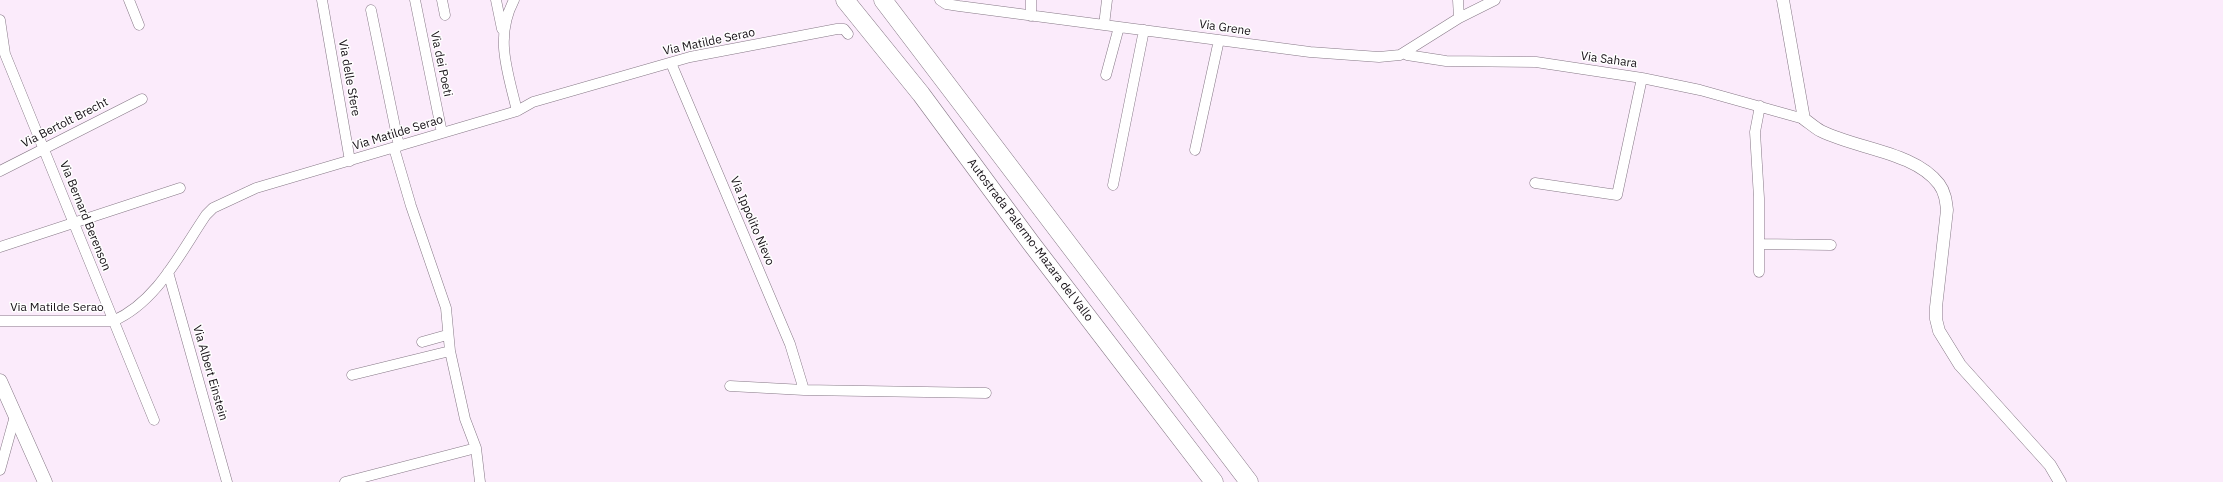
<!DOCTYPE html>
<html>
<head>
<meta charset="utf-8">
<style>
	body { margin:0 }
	canvas { display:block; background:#fbebfb }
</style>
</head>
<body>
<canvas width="2223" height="482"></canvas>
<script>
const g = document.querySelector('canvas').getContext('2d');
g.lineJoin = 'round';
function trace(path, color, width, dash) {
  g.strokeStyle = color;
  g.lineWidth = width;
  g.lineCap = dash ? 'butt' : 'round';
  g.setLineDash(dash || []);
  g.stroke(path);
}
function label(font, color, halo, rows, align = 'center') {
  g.font = font + ' "IBM Plex Sans",sans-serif';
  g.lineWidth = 3;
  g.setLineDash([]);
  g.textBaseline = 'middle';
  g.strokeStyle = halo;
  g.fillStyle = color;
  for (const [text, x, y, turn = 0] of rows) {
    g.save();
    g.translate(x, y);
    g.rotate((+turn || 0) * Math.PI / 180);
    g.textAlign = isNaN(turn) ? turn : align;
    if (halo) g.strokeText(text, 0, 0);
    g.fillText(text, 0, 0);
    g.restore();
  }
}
const minor = new Path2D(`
	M 129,0 L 139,25
	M 322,0 L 350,161
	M 415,0 L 442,133
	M 442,0 L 445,15
	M 496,0 L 502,29
	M 514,0 C 494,38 508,72 517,111
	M 940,0 L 946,4 L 959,6 L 1310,52 L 1379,57 L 1400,55 L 1459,18 L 1495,0
	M 1031,0 L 1031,16
	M 1458,0 L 1459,18
	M 371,10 L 399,146
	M 0,20 L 5,54 L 154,420
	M 1104,25 L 1107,0
	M 1407,55 L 1446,61 L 1536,62 L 1642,78 L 1700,90 L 1804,119
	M 671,63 L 790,344 L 804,390
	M 1106,75 L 1119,27
	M 394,148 L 411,206 L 446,308 L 450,351 L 465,419 L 476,448 L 480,482
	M 1195,150 L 1219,40
	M 0,171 L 142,99
	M 1535,183 L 1617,195 L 1642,78
	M 1113,185 L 1144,30
	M 1759,244 L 1831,245
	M 0,247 L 180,188
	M 168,272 L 227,482
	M 1759,272 L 1759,198 L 1755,132 L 1760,106
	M 0,321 L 113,321 C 157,302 180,253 206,215 L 213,208 L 256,188 L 517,111 L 533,102 L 690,57 L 837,29 L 844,29 L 848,34
	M 422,342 L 447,335
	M 352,375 L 450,351
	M 730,386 L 804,390 L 986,393
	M 0,470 L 15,416
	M 345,482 L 476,448`);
const tertiary = new Path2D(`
	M 1783,0 L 1804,119 C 1810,123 1815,128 1821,131 C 1857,149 1915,152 1939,184 C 1945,192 1946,201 1947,210 L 1936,307 L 1936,319 L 1939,331 L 1960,365 L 2050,465 L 2060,482`);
const secondary = new Path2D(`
	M 0,381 L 45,482`);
const motorway = new Path2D(`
	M 845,0 L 921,94 L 1031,243 L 1214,482
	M 883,0 L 1249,482`);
const streetNames = [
	["Via Grene",1225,28,8],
	["Via Matilde Serao",709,42,-12],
	["Via Sahara",1609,60,8],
	["Via dei Poeti",441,64,78],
	["Via delle Sfere",349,78,80],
	["Via Bertolt Brecht",65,123,-27],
	["Via Matilde Serao",398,133,-17],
	["Via Bernard Berenson",85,216,68],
	["Via Ippolito Nievo",752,221,67],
	["Autostrada Palermo-Mazara del Vallo",1030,240,53],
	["Via Matilde Serao",57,308],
	["Via Albert Einstein",210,373,74]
];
trace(minor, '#867886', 11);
trace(tertiary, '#867886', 13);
trace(secondary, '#867886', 15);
trace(motorway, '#867886', 19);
trace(minor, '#fff', 10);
trace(tertiary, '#fff', 12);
trace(secondary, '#fff', 14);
trace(motorway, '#fff', 18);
label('12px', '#161016', '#fefefe', streetNames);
</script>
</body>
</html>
